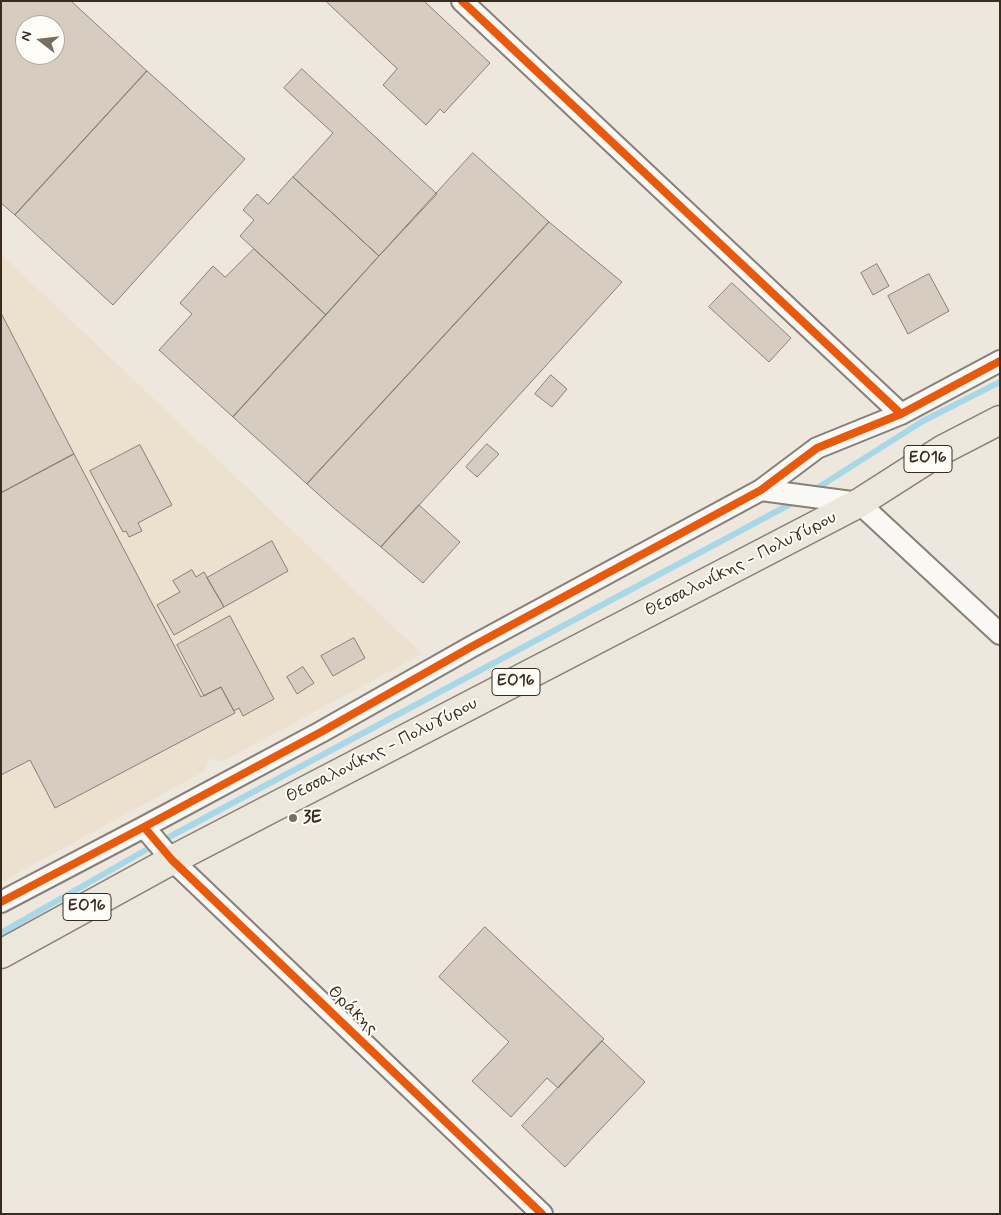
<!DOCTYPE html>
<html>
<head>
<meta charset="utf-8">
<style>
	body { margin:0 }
	#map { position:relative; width:1001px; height:1215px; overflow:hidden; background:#ede7de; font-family:Mynerve,sans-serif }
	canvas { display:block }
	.frame { position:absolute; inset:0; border:2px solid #3b2a1e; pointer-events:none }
	.north { position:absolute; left:15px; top:15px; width:50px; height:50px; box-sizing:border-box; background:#fdfcf7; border:1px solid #afa8a0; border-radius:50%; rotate:286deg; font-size:14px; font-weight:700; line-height:20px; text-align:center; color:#3b2a1e }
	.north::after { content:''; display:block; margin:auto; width:18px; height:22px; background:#796c61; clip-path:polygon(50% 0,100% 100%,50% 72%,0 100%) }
</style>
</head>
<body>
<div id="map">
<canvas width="1001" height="1215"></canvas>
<div class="frame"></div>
<div class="north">N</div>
</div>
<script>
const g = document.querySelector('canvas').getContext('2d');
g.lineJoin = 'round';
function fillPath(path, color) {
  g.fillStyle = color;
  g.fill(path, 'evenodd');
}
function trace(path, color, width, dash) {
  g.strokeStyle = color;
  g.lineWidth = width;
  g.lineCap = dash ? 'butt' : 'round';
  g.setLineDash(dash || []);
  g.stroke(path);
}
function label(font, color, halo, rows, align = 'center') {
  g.font = font + ' Mynerve,sans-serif';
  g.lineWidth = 4;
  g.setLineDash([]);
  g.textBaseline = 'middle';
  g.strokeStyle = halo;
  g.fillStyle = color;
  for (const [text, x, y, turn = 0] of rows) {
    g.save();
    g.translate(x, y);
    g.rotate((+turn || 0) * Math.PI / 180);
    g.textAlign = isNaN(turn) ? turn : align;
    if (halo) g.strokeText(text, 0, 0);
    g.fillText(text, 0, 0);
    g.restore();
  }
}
const built = new Path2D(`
	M 1,254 L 422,654 L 221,762 L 209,758 L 205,771 L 1,882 Z`);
const stream = new Path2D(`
	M 811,492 L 923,421 L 1000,382
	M 1,933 L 158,843 L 796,501`);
const building = new Path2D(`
	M 1,1 L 71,1 L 147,71 L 15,215 L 1,203 ZM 25,25 L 55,25 L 55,55 L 25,55 Z
	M 326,1 L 424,1 L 490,63 L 444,113 L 440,109 L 426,125 L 383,85 L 397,69 Z
	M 302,69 L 437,194 L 379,256 L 293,177 L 333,133 L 284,88 Z
	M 147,71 L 245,159 L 113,305 L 15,215 Z
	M 473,153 L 549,222 L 307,484 L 233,417 Z
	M 293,177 L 379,256 L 326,315 L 240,236 L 254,220 L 243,210 L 257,194 L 268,204 Z
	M 549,222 L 622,282 L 381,547 L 336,510 L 307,484 Z
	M 254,249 L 326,315 L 233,417 L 159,350 L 192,314 L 180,303 L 213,266 L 225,277 Z
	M 877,264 L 889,286 L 873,295 L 861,273 Z
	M 929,274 L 949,311 L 908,334 L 888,296 Z
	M 732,283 L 791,338 L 769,362 L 709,307 Z
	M 1,313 L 74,454 L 1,493 Z
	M 551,375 L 567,389 L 552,407 L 535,394 Z
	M 487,444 L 499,454 L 477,477 L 466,467 Z
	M 140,445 L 172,505 L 138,523 L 142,531 L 129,537 L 126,531 L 123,532 L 90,471 Z
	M 74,454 L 201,697 L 221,687 L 235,713 L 55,808 L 30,760 L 1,775 L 1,493 Z
	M 419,505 L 460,542 L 423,583 L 381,547 Z
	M 272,541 L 288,571 L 224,607 L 207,578 Z
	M 192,570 L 196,577 L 204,572 L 224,607 L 174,635 L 157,605 L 180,592 L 173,581 Z
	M 230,616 L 274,699 L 243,716 L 239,708 L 234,711 L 221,687 L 204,696 L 177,645 Z
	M 354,638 L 365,658 L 333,676 L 321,656 Z
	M 303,667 L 314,683 L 297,694 L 287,677 Z
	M 485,927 L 604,1039 L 558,1088 L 547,1078 L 511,1117 L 472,1081 L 509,1042 L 439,977 Z
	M 602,1041 L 645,1082 L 565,1167 L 522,1126 Z`);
const minor = new Path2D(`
	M 462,1 L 901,414
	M 761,490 L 859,503 L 1000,634
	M 144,827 L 172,860 L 542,1214
	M 1,902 L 144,827 L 321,732 L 471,647 L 761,490 L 817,448 L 901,414 L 1000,361`);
const primary = new Path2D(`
	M 1,954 L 172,860 L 859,503 L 942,450 L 1000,420`);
const cycleway = new Path2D(`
	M 462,1 L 901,414
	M 144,827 L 172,860 L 542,1214
	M 1,902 L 144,827 L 321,732 L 471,647 L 761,490 L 817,448 L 901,414 L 1000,361`);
const markers = [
	[293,818,5,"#796c61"]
];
const shields = [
	[928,459,48],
	[516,682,48],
	[87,907,48]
];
const shieldNames = [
	["ΕΟ16",928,459],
	["ΕΟ16",516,682],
	["ΕΟ16",87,907]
];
const streetNames = [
	["Θεσσαλονίκης - Πολυγύρου",741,565,-27],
	["Θεσσαλονίκης - Πολυγύρου",382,751,-27],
	["Θράκης",352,1011,44]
];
const poiNames = [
	["3Ε",303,818]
];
fillPath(built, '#ece0cf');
trace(stream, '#a8d8e8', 6);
fillPath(building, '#d6cdc0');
trace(building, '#868079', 1);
trace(minor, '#868079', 24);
trace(primary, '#868079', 31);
trace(minor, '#f9f8f5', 20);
trace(primary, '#ebe7da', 28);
trace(cycleway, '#e8590c', 8);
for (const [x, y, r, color] of markers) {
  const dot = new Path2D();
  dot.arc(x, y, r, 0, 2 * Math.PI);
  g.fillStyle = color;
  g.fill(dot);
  trace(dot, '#fdfcf7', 2);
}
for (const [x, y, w] of shields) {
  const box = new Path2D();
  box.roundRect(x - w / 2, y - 13.5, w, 27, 4);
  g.fillStyle = '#fdfcf7';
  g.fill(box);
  trace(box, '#3b2a1e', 1);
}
label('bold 16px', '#3b2a1e', null, shieldNames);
label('18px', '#3b2a1e', '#fdfcf7', streetNames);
label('bold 18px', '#3b2a1e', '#fdfcf7', poiNames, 'left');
</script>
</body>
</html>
